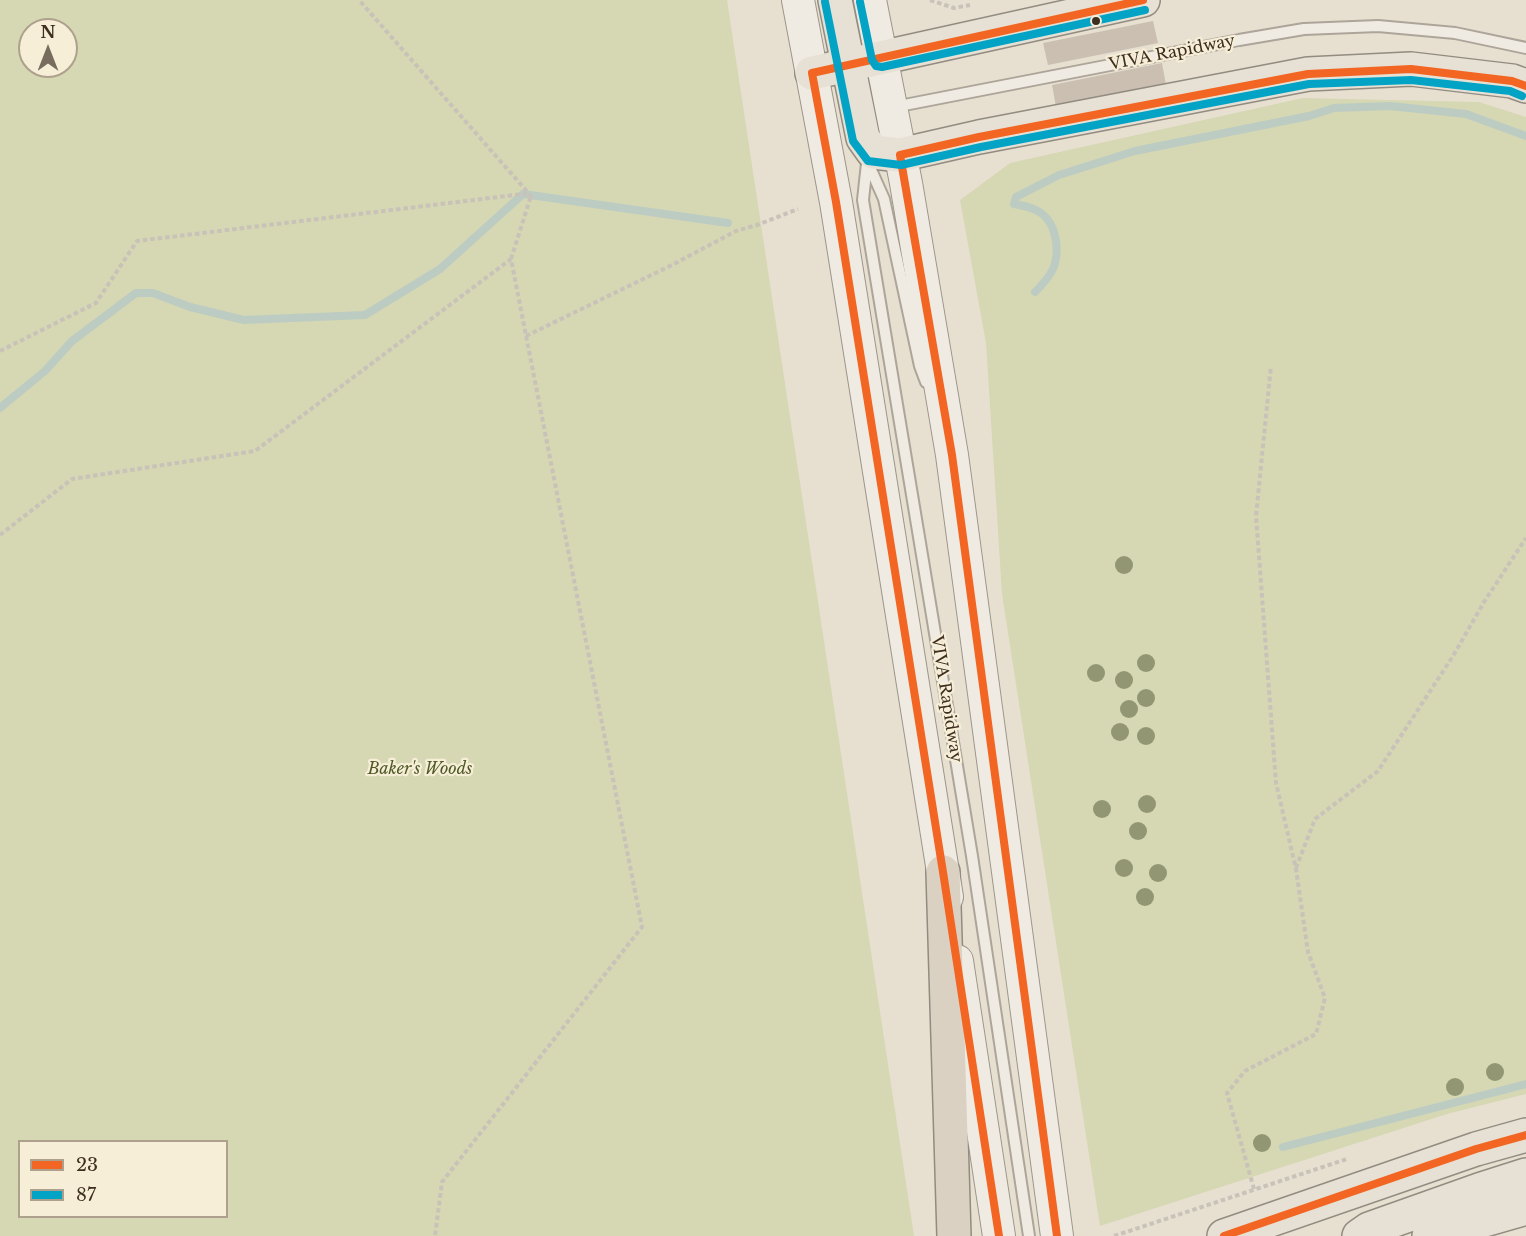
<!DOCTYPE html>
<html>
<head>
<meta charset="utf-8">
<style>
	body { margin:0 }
	#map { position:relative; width:1526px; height:1236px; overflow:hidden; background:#e7e0d1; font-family:"Libre Baskerville",serif }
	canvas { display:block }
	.legend { position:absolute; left:18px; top:1140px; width:210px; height:78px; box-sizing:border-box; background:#f7eed8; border:2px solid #ada18e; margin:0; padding:8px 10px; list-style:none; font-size:18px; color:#3d2e20 }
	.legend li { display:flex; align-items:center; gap:12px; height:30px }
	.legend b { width:30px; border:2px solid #ada18e }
	.north { position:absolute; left:18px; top:18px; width:60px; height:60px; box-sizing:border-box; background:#f7eed8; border:2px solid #ada18e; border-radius:50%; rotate:0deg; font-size:16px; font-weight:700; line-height:24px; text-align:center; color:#3d2e20 }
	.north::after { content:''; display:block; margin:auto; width:21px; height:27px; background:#786c5e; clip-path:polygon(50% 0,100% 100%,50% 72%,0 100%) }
</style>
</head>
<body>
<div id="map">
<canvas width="1526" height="1236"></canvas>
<ul class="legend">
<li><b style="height:8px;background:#f26522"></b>23</li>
<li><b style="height:8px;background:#03a3c5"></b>87</li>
</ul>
<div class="north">N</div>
</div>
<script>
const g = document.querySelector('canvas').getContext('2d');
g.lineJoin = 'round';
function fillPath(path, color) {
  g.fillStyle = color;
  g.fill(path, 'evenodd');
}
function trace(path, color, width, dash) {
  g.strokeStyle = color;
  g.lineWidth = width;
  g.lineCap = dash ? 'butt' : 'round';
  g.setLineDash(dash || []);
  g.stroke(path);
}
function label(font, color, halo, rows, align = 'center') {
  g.font = font + ' "Libre Baskerville",serif';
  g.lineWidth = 4.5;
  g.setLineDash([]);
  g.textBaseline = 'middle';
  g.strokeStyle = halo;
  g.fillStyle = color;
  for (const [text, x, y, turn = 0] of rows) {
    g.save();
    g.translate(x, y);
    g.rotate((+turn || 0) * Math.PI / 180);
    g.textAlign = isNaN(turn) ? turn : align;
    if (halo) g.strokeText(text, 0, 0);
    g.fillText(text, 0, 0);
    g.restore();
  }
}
const green = new Path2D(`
	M 0,0 L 727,0 L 914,1236 L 0,1236 ZM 30,30 L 66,30 L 66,66 L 30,66 ZM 20,1142 L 226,1142 L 226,1216 L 20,1216 Z
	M 1303,98 L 1479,102 L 1526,117 L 1526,1094 L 1447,1114 L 1100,1226 L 1002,594 L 986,343 L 960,200 L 1010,163 Z`);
const stream = new Path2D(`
	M 1035,292 C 1042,285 1049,278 1053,269 C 1060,252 1057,224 1041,213 C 1033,207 1024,206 1014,204 L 1016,197 L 1059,175 L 1135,151 L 1309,116 L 1334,108 L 1390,106 L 1466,114 L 1526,136
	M 0,408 L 45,371 L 72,341 L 136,293 L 153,293 L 190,307 L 244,320 L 365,315 L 440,269 L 523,194 L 728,223
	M 1283,1147 L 1526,1084`);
const building = new Path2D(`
	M 1153,21 L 1158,43 L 1048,65 L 1043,43 Z
	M 1162,63 L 1166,85 L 1056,107 L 1052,85 Z`);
const path = new Path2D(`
	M 930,0 L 954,8 L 970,5
	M 511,259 L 531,196
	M 526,336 L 672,265 L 736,231 L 757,225 L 798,209
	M 0,351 L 96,303 L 137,241 L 523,194 L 531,196 L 359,0
	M 0,535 L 72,479 L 255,451 L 511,259 L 642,927 L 442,1182 L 435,1236
	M 1296,868 L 1315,819 L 1378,771 L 1453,656 L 1484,602 L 1526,538
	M 1254,1189 L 1227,1093 L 1245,1071 L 1316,1034 L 1325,998 L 1308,952 L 1296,869 L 1276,783 L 1256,516 L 1271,366
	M 1114,1236 L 1347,1159`);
const lane = new Path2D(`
	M 894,107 L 1239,40 L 1304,29 L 1378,26 L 1455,33 L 1526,48
	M 867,163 L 863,200 L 972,856 L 1029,1236
	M 868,163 L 884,199 L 920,366 L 926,382`);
const secondary = new Path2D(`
	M 798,0 L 836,202 L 947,897
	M 870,0 L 906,183 L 952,455 L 1057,1236
	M 957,961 L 999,1236`);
const primary = new Path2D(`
	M 835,0 L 863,138 L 873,152 L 900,155 L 979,137 L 1308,74 L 1411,69 L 1512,81 L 1526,86
	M 812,73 L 1143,0
	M 1224,1236 L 1476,1149 L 1526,1135
	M 1359,1236 L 1369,1229 L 1479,1190 L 1526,1175
	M 1429,1236 L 1526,1208`);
const highway = new Path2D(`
	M 943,872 L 954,1236`);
const bus1 = new Path2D(`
	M 999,1236 L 943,872 L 836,202 L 812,73 L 1143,0
	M 1057,1236 L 952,455 L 900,155 L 979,137 L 1308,74 L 1411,69 L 1512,81 L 1526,86
	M 1224,1236 L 1476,1149 L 1526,1135`);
const bus2 = new Path2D(`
	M 825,2 L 853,141 L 868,161 L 901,165 L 981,147 L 1309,84 L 1411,80 L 1510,91 L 1522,96
	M 860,2 L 872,60 L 876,66 L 882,67 L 1145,10`);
const trees = [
	[1124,565],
	[1146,663],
	[1096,673],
	[1124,680],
	[1146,698],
	[1129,709],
	[1120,732],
	[1146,736],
	[1147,804],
	[1102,809],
	[1138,831],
	[1124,868],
	[1158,873],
	[1145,897],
	[1495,1072],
	[1455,1087],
	[1262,1143]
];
const markers = [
	[1096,21,5,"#3d2e20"]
];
const streetNames = [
	["VIVA Rapidway",1172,53,-11],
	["VIVA Rapidway",946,699,81]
];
const parkNames = [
	["Baker's Woods",420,769]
];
fillPath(green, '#d6d7b3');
trace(stream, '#bcccc2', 8);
fillPath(building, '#cbbfb2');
trace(lane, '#ada599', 14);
trace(secondary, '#9c958a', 34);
trace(primary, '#928b80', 36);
trace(highway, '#928b80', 36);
trace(path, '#c8c2b9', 4, [4.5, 3]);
trace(lane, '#efebe3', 10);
trace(secondary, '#efebe3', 32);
trace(primary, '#e6e1d4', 33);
trace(highway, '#dad1c2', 33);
trace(bus1, '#f26522', 8);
trace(bus2, '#03a3c5', 8);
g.fillStyle = '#929673';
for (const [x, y] of trees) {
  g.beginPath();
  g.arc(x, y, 9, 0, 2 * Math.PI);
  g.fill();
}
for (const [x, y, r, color] of markers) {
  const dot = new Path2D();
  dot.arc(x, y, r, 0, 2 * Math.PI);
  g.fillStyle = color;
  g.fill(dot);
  trace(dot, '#f7eed8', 2);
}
label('16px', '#3d2e20', '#f7eed8', streetNames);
label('italic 16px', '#4d5a26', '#f7eed8', parkNames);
</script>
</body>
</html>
